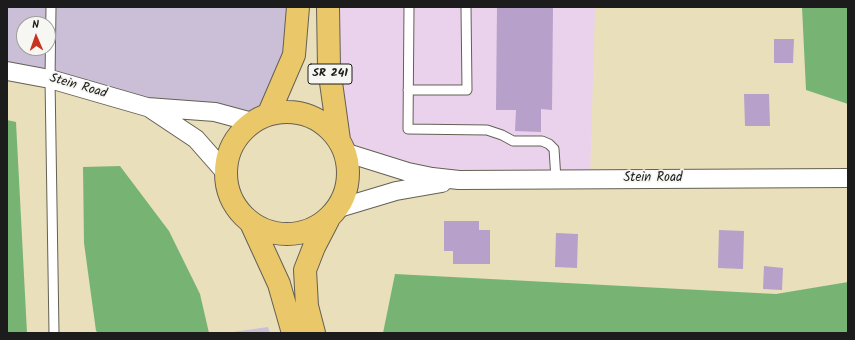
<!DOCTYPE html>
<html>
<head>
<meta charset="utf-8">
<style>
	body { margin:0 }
	#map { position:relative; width:855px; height:340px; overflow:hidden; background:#e9dfbb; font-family:Kalam,sans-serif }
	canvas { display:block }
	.frame { position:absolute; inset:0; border:8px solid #1c1c1c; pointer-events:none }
	.north { position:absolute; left:16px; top:16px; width:40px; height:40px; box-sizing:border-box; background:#f6f6f2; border:1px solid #9f9f9c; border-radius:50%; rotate:358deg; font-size:11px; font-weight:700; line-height:16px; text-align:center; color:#1c1c1c }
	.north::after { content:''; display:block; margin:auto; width:14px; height:18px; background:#c8321e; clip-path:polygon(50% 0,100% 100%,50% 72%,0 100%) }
</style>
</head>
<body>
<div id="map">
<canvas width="855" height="340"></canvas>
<div class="frame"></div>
<div class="north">N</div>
</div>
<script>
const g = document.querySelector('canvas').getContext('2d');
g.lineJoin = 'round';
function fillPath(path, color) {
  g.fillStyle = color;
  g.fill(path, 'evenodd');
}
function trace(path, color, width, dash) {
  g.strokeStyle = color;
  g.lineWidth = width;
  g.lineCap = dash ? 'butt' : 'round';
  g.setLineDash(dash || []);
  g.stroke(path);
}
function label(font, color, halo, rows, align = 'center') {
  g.font = font + ' Kalam,sans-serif';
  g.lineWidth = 3.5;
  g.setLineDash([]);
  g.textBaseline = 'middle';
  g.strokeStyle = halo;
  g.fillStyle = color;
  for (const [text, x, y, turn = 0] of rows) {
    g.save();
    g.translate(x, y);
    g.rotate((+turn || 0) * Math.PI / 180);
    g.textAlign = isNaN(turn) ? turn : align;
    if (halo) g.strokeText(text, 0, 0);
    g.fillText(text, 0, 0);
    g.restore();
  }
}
const built = new Path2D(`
	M 328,7 L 595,7 L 590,179 L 459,180 L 344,152 Z`);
const industrial = new Path2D(`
	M 7,7 L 298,7 L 269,113 L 252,122 L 7,71 ZM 24,24 L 48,24 L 48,48 L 24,48 Z
	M 268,327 L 270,333 L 226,333 Z`);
const forest = new Path2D(`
	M 802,7 L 848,7 L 848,104 L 806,90 Z
	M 7,120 L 16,122 L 27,333 L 7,333 Z
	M 120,166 L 169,231 L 200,294 L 209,333 L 99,333 L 96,331 L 84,243 L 83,167 Z
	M 395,274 L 776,294 L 848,282 L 848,333 L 383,333 Z`);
const building = new Path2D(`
	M 497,7 L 553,7 L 552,110 L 541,109 L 541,132 L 515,131 L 516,110 L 496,110 Z
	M 774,39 L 794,39 L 793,63 L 774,63 Z
	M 744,94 L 769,94 L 770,126 L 745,126 Z
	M 444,221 L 479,221 L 479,230 L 490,230 L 490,264 L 453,264 L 453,251 L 444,251 Z
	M 719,230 L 744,231 L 743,269 L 718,268 Z
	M 556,233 L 578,234 L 577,268 L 555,267 Z
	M 764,266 L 783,268 L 782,290 L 763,289 Z`);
const lane = new Path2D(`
	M 51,7 L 50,79 L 54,333
	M 409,7 L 408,129 L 487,130 L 502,135 L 513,141 L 542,141 L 549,144 L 554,149 L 556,179
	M 408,90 L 467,90 L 466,7`);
const street = new Path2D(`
	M 7,71 L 50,79 L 147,107 L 215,112 L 252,122
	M 148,107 L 196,139 L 225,172
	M 344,152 L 408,172 L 432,177 L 459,180 L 848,178
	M 336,209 L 396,191 L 442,183`);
const primary = new Path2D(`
	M 328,7 L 329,68 L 339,140
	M226 173a61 61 0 1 1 122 0a61 61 0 1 1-122 0Z
	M 269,113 L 294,55 L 298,7
	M 251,223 L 279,284 L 293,333
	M 314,333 L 307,306 L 305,270 L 314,247 L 328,220`);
const shields = [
	[330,74,44]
];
const shieldNames = [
	["SR 241",330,74]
];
const streetNames = [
	["Stein Road",78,87,16],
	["Stein Road",653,179]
];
fillPath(built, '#ead1ec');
fillPath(industrial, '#cabfd6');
fillPath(forest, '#77b474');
fillPath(building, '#b7a0c9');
trace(lane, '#646054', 11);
trace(street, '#646054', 20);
trace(primary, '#646054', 24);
trace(lane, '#fff', 9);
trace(street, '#fff', 18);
trace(primary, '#eac769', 22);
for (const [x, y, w] of shields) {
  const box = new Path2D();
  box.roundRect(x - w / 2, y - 10, w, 20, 3);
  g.fillStyle = '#f6f6f2';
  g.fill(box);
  trace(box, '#1c1c1c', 1);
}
label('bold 12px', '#1c1c1c', null, shieldNames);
label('13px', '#1c1c1c', '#f6f6f2', streetNames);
</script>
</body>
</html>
